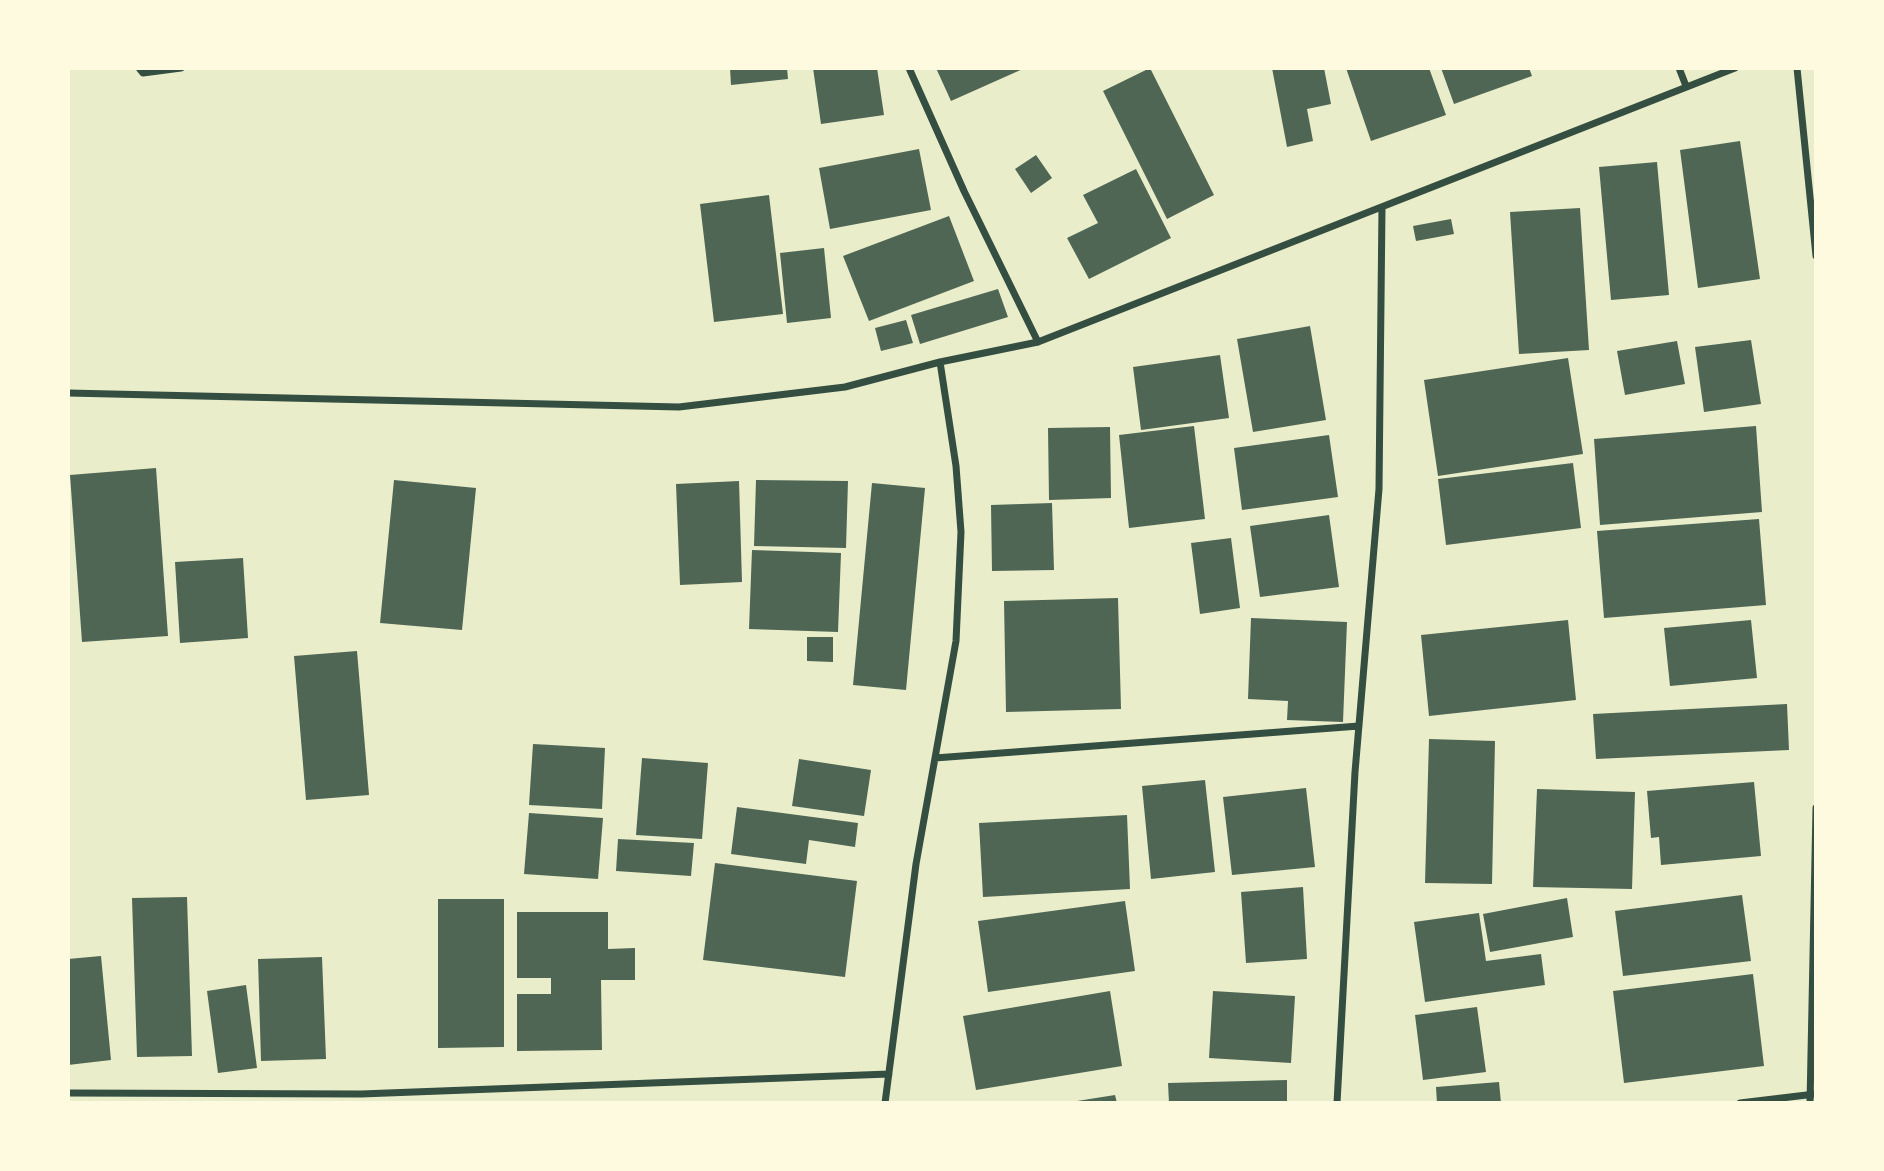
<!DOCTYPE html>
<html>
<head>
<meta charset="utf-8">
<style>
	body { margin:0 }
	#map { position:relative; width:1884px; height:1171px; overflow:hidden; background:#e9edc9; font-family:Inter,sans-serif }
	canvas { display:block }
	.frame { position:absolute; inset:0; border:70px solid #fefae0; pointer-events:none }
</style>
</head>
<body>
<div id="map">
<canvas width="1884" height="1171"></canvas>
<div class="frame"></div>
</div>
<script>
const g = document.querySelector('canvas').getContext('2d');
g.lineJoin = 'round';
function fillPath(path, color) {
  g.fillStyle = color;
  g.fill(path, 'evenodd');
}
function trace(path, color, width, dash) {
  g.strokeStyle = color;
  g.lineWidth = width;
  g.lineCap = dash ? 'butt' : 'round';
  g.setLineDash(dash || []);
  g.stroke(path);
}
const building = new Path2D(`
	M 730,68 L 787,68 L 788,79 L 731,85 Z
	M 813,68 L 877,68 L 884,115 L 821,124 Z
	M 936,68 L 1025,68 L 951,101 Z
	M 1150,68 L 1214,195 L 1167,219 L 1103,91 Z
	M 1272,68 L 1324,68 L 1331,104 L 1307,109 L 1313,141 L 1287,147 Z
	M 1346,68 L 1429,68 L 1446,115 L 1371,141 Z
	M 1441,68 L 1529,68 L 1532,76 L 1454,104 Z
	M 1740,141 L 1760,279 L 1698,288 L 1680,150 Z
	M 919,149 L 931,210 L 830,229 L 819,168 Z
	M 1036,155 L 1052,178 L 1031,193 L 1015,169 Z
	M 1657,162 L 1669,295 L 1611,300 L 1599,167 Z
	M 1136,169 L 1171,238 L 1089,279 L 1067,238 L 1098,223 L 1083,195 Z
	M 769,195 L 783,314 L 714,322 L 700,204 Z
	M 1580,208 L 1589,350 L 1519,354 L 1510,212 Z
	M 949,216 L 974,281 L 869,321 L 843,256 Z
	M 1451,219 L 1454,234 L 1416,241 L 1413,226 Z
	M 824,248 L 831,318 L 787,323 L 780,253 Z
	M 998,289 L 1008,317 L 920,344 L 911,315 Z
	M 906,320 L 913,343 L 881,351 L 875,328 Z
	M 1310,326 L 1326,420 L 1253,432 L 1237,339 Z
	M 1751,340 L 1761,404 L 1704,412 L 1695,347 Z
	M 1677,341 L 1685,384 L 1625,395 L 1617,351 Z
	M 1220,355 L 1229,418 L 1141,430 L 1133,367 Z
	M 1568,358 L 1583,454 L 1438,476 L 1424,380 Z
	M 1194,426 L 1205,519 L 1129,528 L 1119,435 Z
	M 1756,426 L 1762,512 L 1600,525 L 1594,439 Z
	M 1110,427 L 1111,498 L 1049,500 L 1048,428 Z
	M 1329,435 L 1338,497 L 1242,510 L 1234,448 Z
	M 1573,463 L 1581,528 L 1446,545 L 1438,479 Z
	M 156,468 L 168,636 L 82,642 L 70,475 Z
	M 394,480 L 476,488 L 462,630 L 380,623 Z
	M 756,480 L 848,481 L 846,548 L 754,546 Z
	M 739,481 L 742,582 L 680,585 L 676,484 Z
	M 872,483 L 925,488 L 906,690 L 853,685 Z
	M 1052,503 L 1054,570 L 992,571 L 991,505 Z
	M 1329,515 L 1339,587 L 1260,597 L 1250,526 Z
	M 1759,519 L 1766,605 L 1604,618 L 1597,531 Z
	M 1231,538 L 1240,608 L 1200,614 L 1191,543 Z
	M 752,550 L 841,553 L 838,632 L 749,629 Z
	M 243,558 L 248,638 L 180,643 L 175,562 Z
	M 1118,598 L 1121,709 L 1006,712 L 1004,601 Z
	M 1251,618 L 1347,622 L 1343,722 L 1287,720 L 1288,701 L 1248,699 Z
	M 1568,620 L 1576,700 L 1429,716 L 1421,635 Z
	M 1751,620 L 1757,678 L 1670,686 L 1664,628 Z
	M 807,637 L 833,637 L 833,662 L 807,661 Z
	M 357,651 L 369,795 L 306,800 L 294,656 Z
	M 1787,704 L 1789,750 L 1596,759 L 1593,714 Z
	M 1429,739 L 1495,741 L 1492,884 L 1425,883 Z
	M 533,744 L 605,748 L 602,809 L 529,805 Z
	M 642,758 L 708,763 L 702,839 L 636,835 Z
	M 799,759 L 871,770 L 864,816 L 792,806 Z
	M 1205,780 L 1215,872 L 1151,879 L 1142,786 Z
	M 1754,782 L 1761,856 L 1661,865 L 1659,837 L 1651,838 L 1647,791 Z
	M 1306,788 L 1315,867 L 1232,875 L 1223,797 Z
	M 1537,789 L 1635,792 L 1632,889 L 1533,887 Z
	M 737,807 L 858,823 L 855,847 L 809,840 L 806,864 L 731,854 Z
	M 529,813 L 603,818 L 598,879 L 524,874 Z
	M 1127,815 L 1130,889 L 983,897 L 979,823 Z
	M 618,839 L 694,843 L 691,876 L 616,871 Z
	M 715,863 L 857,881 L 845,977 L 703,960 Z
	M 1303,887 L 1307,959 L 1246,963 L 1241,892 Z
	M 1742,895 L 1751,961 L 1623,976 L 1615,911 Z
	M 187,897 L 192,1056 L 137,1057 L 132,898 Z
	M 1567,898 L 1573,937 L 1490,952 L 1483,914 Z
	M 438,899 L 504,899 L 504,1047 L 438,1048 Z
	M 1125,901 L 1135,971 L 988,992 L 978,921 Z
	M 517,912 L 608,912 L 608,949 L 635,948 L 635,980 L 601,980 L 602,1050 L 517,1051 L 517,994 L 551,994 L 551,978 L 517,978 Z
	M 1479,913 L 1486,961 L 1541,954 L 1545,985 L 1425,1002 L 1414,922 Z
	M 101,956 L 111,1060 L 68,1065 L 68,959 Z
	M 322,957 L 326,1059 L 261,1061 L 258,959 Z
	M 1753,974 L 1764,1066 L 1624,1083 L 1613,991 Z
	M 246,985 L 257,1068 L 218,1073 L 207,991 Z
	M 1110,991 L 1122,1066 L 976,1090 L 963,1016 Z
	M 1213,991 L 1295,996 L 1291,1063 L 1209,1058 Z
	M 1477,1007 L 1486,1072 L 1423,1080 L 1415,1015 Z
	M 1287,1080 L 1287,1103 L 1169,1103 L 1168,1083 Z
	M 1499,1082 L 1501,1103 L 1437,1103 L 1436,1087 Z
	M 1115,1095 L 1117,1103 L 1077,1103 L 1077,1101 Z`);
const minor = new Path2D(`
	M 139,68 L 143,73 L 181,68
	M 909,68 L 964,191 L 1038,342
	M 1679,68 L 1686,86
	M 1797,68 L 1816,256
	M 68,393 L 679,407 L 845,387 L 940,362 L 1038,342 L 1735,68
	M 935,758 L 1359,726
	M 68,1093 L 361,1094 L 889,1074
	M 885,1103 L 916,864 L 956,641 L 961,532 L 956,466 L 940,362
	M 1337,1103 L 1355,772 L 1379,489 L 1382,207
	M 1740,1103 L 1815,1094
	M 1810,1103 L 1816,808`);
fillPath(building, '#4f6655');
trace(minor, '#344e41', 7);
</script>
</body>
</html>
